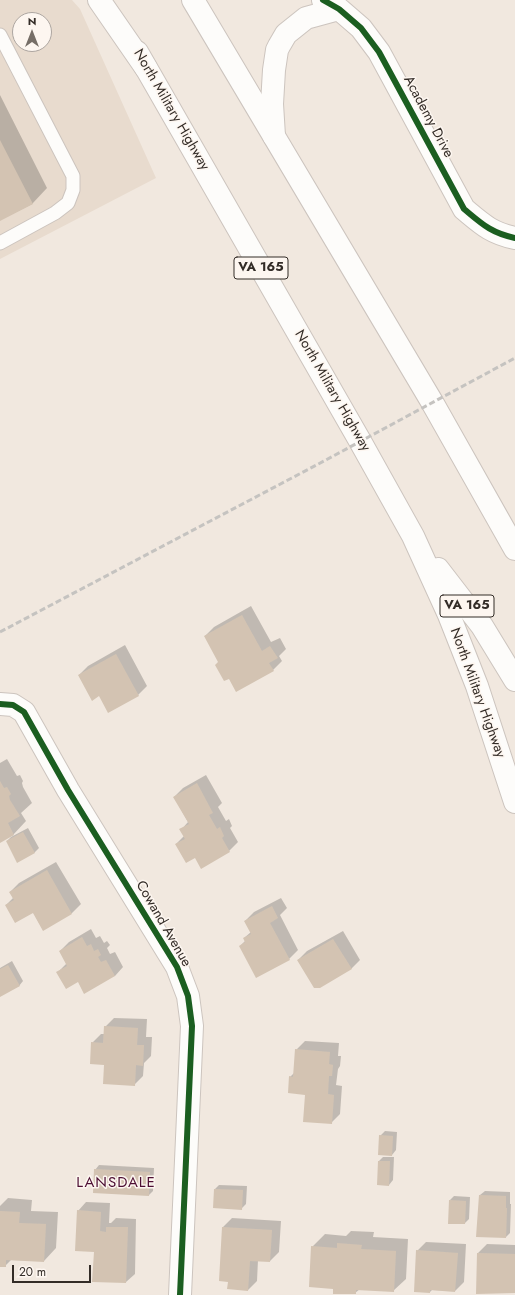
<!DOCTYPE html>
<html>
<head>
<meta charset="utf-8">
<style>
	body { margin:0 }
	#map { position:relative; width:515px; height:1295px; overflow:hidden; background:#f1e8df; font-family:Jost,sans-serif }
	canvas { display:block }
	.north { position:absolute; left:12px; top:12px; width:40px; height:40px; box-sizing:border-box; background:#fdf6f0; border:1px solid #aca5a0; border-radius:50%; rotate:0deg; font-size:11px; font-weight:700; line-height:16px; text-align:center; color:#332c27 }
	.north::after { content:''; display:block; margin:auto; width:14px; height:18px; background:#766e67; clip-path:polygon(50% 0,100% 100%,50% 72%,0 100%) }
	.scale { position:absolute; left:12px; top:1265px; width:79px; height:18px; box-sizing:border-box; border:2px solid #332c27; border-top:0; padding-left:5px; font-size:12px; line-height:14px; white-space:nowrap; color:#332c27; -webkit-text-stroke:3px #fdf6f0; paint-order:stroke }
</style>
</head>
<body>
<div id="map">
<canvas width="515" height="1295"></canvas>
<div class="north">N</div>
<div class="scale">20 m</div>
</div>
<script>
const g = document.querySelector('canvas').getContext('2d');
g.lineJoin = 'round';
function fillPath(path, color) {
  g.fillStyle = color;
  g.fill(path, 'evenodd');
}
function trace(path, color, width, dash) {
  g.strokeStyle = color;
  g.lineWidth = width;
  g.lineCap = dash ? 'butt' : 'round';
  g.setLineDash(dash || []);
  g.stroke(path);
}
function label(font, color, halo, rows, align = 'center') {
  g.font = font + ' Jost,sans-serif';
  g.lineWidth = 3;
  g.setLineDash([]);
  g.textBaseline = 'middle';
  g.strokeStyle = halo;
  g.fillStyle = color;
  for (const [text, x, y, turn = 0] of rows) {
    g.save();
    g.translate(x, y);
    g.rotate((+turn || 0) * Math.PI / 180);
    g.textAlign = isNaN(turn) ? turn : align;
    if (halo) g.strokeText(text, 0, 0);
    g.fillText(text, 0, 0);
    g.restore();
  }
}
const commercial = new Path2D(`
	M 0,0 L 72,0 L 80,9 L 156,178 L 0,259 ZM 20,20 L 44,20 L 44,44 L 20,44 Z`);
const shadow = new Path2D(`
	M 0,95 L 47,188 L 32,204 L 0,220 Z
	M 251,606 L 271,642 L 280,638 L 286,649 L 279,656 L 282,661 L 273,670 L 219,661 L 205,636 L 214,627 Z
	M 125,645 L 147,686 L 138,695 L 109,711 L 100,695 L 79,675 L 88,666 Z
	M 7,759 L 17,776 L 20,775 L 23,781 L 22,783 L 23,787 L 32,803 L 21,813 L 26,821 L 13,835 L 0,842 L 0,763 Z
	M 206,775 L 222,803 L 218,807 L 226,821 L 229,819 L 232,826 L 230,828 L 238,842 L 229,851 L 195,856 L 176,844 L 184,836 L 181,830 L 188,822 L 174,797 L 183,788 Z
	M 28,828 L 39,848 L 34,853 L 7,841 L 11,837 Z
	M 56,862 L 81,904 L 72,913 L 43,930 L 33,912 L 6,905 L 13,898 L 10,892 L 19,883 Z
	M 281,898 L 287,908 L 280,915 L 298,950 L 289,959 L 240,946 L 245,941 L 244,938 L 251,932 L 245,921 L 254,912 Z
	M 91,929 L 96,938 L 100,936 L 104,943 L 107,941 L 110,945 L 107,948 L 110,954 L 115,952 L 123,967 L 115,976 L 78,981 L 58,972 L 67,963 L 60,951 L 69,942 Z
	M 343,931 L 360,960 L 351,969 L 298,960 L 307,951 Z
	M 12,961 L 23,981 L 19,986 L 0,996 L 0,968 Z
	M 114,1018 L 147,1019 L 146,1037 L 152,1037 L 151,1056 L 144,1063 L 143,1076 L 134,1085 L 105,1064 L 92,1043 L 101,1034 L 104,1034 L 105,1027 Z
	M 305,1041 L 339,1043 L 338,1056 L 341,1056 L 340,1066 L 338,1069 L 336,1085 L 342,1086 L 340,1114 L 331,1123 L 290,1077 L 294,1073 L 296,1050 Z
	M 385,1131 L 397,1132 L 396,1150 L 392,1155 L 380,1136 Z
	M 383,1157 L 394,1157 L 393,1180 L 389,1185 L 378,1185 L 379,1161 Z
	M 99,1165 L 154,1168 L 153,1191 L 149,1195 L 95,1170 Z
	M 219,1185 L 247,1186 L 246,1204 L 241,1209 L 215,1189 Z
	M 485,1191 L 510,1192 L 510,1204 L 511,1204 L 510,1233 L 506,1237 L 480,1195 Z
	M 454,1196 L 470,1197 L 469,1219 L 465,1223 L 450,1200 Z
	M 8,1198 L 32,1200 L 31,1211 L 58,1212 L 56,1248 L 44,1261 L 11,1260 L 5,1266 L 0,1266 L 0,1206 Z
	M 86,1202 L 110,1203 L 109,1223 L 111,1223 L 116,1218 L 136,1219 L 135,1274 L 126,1282 L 95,1251 L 78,1211 Z
	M 232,1218 L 281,1221 L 279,1252 L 270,1261 L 258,1260 L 257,1281 L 248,1290 L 229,1281 L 220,1280 L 223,1227 Z
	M 351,1231 L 374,1232 L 373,1237 L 408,1239 L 406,1279 L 393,1291 L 360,1289 L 355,1293 L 334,1288 L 312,1247 L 325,1234 L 346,1236 Z
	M 426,1242 L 466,1244 L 464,1282 L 455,1291 L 432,1290 L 430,1292 L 417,1251 Z
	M 487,1244 L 515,1245 L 515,1293 L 478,1253 Z`);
const building = new Path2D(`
	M 0,140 L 33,204 L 0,221 Z
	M 242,615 L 262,651 L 270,646 L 278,658 L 269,663 L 274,671 L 236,692 L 229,679 L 224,681 L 215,665 L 218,662 L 204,636 Z
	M 116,654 L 139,696 L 108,713 L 99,696 L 92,701 L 78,675 Z
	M 0,781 L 4,788 L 7,787 L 11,794 L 9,796 L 10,800 L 20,816 L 8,823 L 14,835 L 0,843 Z
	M 197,783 L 213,813 L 209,815 L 217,829 L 220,827 L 224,836 L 222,838 L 230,852 L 201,869 L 195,858 L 186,863 L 175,844 L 185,839 L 179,829 L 189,824 L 173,797 Z
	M 23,832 L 35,853 L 17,863 L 6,841 Z
	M 47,870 L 72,914 L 43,931 L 33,913 L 15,923 L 5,905 L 14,900 L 9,892 Z
	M 272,906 L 278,918 L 270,923 L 290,960 L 256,978 L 239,946 L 245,942 L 243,938 L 251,934 L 244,921 Z
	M 82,937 L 87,946 L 91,944 L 94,951 L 98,949 L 101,955 L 98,957 L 101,962 L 106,960 L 115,976 L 84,994 L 78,982 L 66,989 L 56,972 L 67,966 L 59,951 Z
	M 333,939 L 352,969 L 320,988 L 314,988 L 297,960 Z
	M 8,965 L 20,986 L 0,997 L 0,969 Z
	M 104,1026 L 138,1028 L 137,1045 L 144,1045 L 143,1066 L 136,1065 L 135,1086 L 103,1084 L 104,1065 L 90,1064 L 91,1042 L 103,1043 Z
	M 295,1049 L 330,1052 L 329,1064 L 333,1065 L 332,1076 L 329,1076 L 328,1094 L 334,1095 L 332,1124 L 303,1122 L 305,1095 L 288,1093 L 289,1076 L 293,1077 Z
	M 379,1135 L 393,1136 L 392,1156 L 378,1155 Z
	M 378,1161 L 390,1161 L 389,1186 L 377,1185 Z
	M 94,1169 L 150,1172 L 149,1196 L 93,1193 Z
	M 214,1189 L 243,1190 L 242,1210 L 213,1208 Z
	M 479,1195 L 506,1196 L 506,1208 L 507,1208 L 506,1238 L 476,1237 Z
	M 449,1200 L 466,1201 L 465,1224 L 448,1224 Z
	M 77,1210 L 101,1212 L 100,1231 L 106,1232 L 106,1227 L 128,1227 L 126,1283 L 92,1282 L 94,1252 L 75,1251 Z
	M 0,1211 L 20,1212 L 19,1223 L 46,1224 L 44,1262 L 6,1260 L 6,1267 L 0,1267 Z
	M 222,1227 L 272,1230 L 270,1262 L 250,1261 L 248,1291 L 227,1289 L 228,1282 L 219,1281 Z
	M 337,1243 L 362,1245 L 361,1249 L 396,1251 L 394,1292 L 356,1290 L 356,1294 L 333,1294 L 333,1289 L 309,1287 L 311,1246 L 337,1248 Z
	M 416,1250 L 458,1253 L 455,1292 L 430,1290 L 430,1293 L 414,1292 Z
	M 477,1253 L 515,1254 L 515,1293 L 476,1294 Z`);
const service = new Path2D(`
	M 0,35 L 73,176 L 73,190 L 68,203 L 55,213 L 0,243`);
const minor = new Path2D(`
	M 323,0 L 339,9 L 361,28 L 379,52 L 464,209 C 482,224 491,233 515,238
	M 274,136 L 272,104 L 274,70 L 277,50 L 279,46 L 286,34 L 306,18 L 339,9
	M 0,704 L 13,705 L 24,712 L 68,790 L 177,967 L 188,996 L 192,1026 L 180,1295`);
const primary = new Path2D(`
	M 193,0 L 432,402 L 515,549
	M 137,52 L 360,441 L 413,536 L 449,615 L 477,686 L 515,802
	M 438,569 L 482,626 L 515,680`);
const motorway = new Path2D(`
	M 99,0 L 146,68`);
const rail = new Path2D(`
	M 0,632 L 324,461 L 515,358`);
const cycleway = new Path2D(`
	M 323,0 L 339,9 L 361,28 L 379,52 L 464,209 C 482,224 491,233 515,238
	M 0,704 L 13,705 L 24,712 L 68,790 L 177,967 L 188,996 L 192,1026 L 180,1295`);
const shields = [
	[261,268,54],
	[467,606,54]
];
const shieldNames = [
	["VA 165",261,268],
	["VA 165",467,606]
];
const streetNames = [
	["North Military Highway",171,110,60],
	["Academy Drive",428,117,62],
	["North Military Highway",332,391,60],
	["North Military Highway",477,693,70],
	["Cowand Avenue",163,924,60]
];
const neighbourhoodNames = [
	["LANSDALE",116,1183]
];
fillPath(commercial, '#e8dbce');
fillPath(shadow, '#0003');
fillPath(building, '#d3c3b2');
trace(service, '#ccc4be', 15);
trace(minor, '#ccc4be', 24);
trace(primary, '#ccc4be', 24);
trace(motorway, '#ccc4be', 24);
trace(service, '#fdfcfa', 13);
trace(minor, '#fdfcfa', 22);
trace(primary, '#fdfcfa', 22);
trace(motorway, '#fdfcfa', 22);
trace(rail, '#c5c3c0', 3, [6, 3]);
trace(cycleway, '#1b5e20', 6);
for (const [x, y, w] of shields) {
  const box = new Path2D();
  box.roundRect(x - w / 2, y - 11, w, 22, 3);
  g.fillStyle = '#fdf6f0';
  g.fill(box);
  trace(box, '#332c27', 1);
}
label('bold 13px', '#332c27', null, shieldNames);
label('14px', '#332c27', '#fdf6f0', streetNames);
g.letterSpacing = '1px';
label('15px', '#4c0e32', '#fdf6f0', neighbourhoodNames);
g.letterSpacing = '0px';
</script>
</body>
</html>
